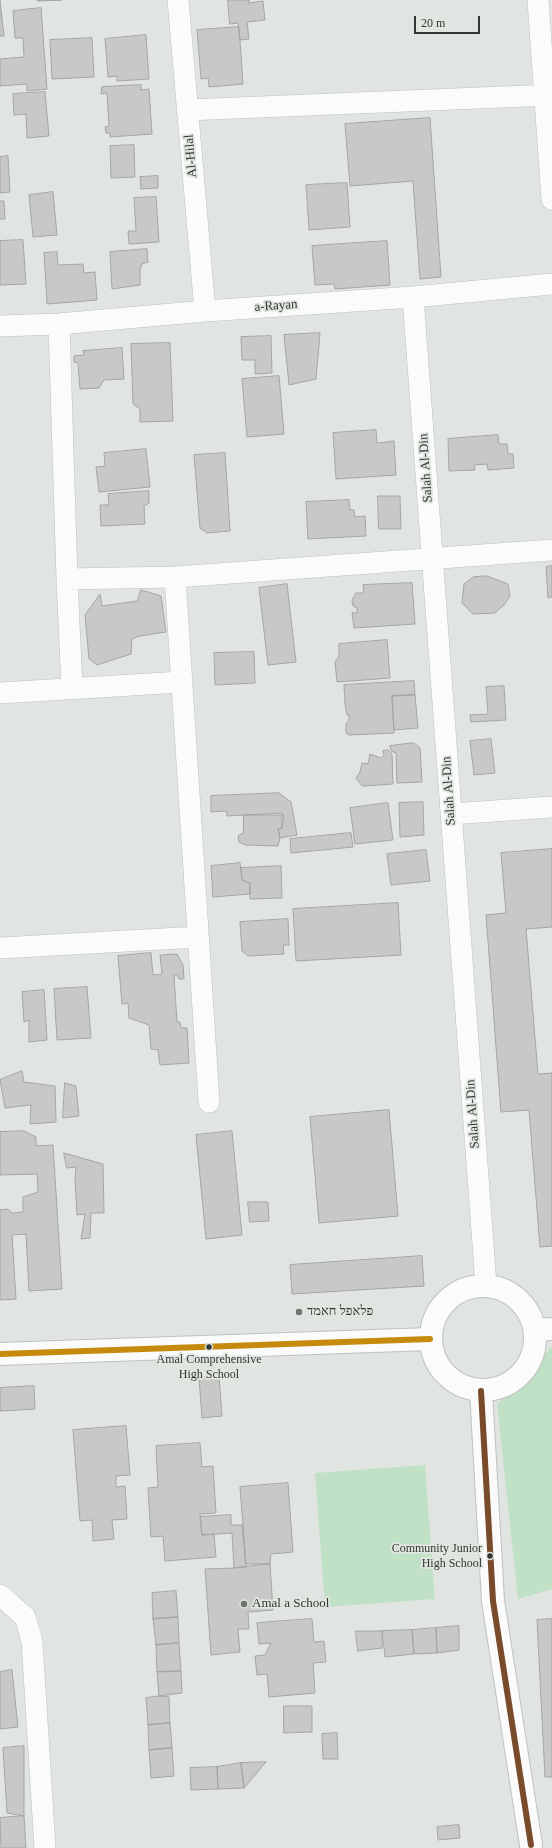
<!DOCTYPE html>
<html>
<head>
<meta charset="utf-8">
<style>
	body { margin:0 }
	#map { position:relative; width:552px; height:1848px; overflow:hidden; background:#e1e5e1; font-family:"Times New Roman",serif }
	canvas { display:block }
	.scale { position:absolute; left:414px; top:16px; width:66px; height:18px; box-sizing:border-box; border:2px solid #333633; border-top:0; padding-left:5px; font-size:12px; line-height:14px; white-space:nowrap; color:#333633; -webkit-text-stroke:3px #e0e6e0; paint-order:stroke }
</style>
</head>
<body>
<div id="map">
<canvas width="552" height="1848"></canvas>
<div class="scale">20 m</div>
</div>
<script>
const g = document.querySelector('canvas').getContext('2d');
g.lineJoin = 'round';
function fillPath(path, color) {
  g.fillStyle = color;
  g.fill(path, 'evenodd');
}
function trace(path, color, width, dash) {
  g.strokeStyle = color;
  g.lineWidth = width;
  g.lineCap = dash ? 'butt' : 'round';
  g.setLineDash(dash || []);
  g.stroke(path);
}
function label(font, color, halo, rows, align = 'center') {
  g.font = font + ' "Times New Roman","Noto Sans Hebrew",serif';
  g.lineWidth = 3.5;
  g.setLineDash([]);
  g.textBaseline = 'middle';
  g.strokeStyle = halo;
  g.fillStyle = color;
  for (const [text, x, y, turn = 0] of rows) {
    g.save();
    g.translate(x, y);
    g.rotate((+turn || 0) * Math.PI / 180);
    g.textAlign = isNaN(turn) ? turn : align;
    if (halo) g.strokeText(text, 0, 0);
    g.fillText(text, 0, 0);
    g.restore();
  }
}
const green = new Path2D(`
	M 552,1347 L 552,1589 L 518,1599 L 497,1404 Z
	M 425,1465 L 435,1599 L 325,1607 L 315,1473 Z`);
const building = new Path2D(`
	M 0,0 L 4,36 L 0,36 Z
	M 38,0 L 62,0 L 38,1 Z
	M 228,0 L 249,0 L 249,3 L 263,1 L 265,20 L 247,22 L 249,39 L 240,40 L 238,23 L 230,24 Z
	M 41,8 L 47,89 L 27,91 L 27,84 L 0,86 L 0,59 L 24,57 L 23,38 L 15,38 L 13,11 Z
	M 239,27 L 243,84 L 209,87 L 208,78 L 201,79 L 197,30 Z
	M 146,35 L 149,79 L 117,81 L 117,76 L 108,77 L 105,39 Z
	M 92,38 L 94,77 L 52,79 L 50,40 Z
	M 141,85 L 141,90 L 149,89 L 152,134 L 110,137 L 110,133 L 106,133 L 105,127 L 109,126 L 107,93 L 101,94 L 102,87 Z
	M 45,92 L 49,136 L 27,138 L 26,114 L 14,115 L 13,94 Z
	M 430,118 L 441,277 L 420,279 L 413,181 L 350,186 L 345,124 Z
	M 134,145 L 135,177 L 111,178 L 110,146 Z
	M 8,156 L 10,192 L 0,193 L 0,157 Z
	M 158,176 L 158,188 L 141,189 L 140,177 Z
	M 347,183 L 350,227 L 309,230 L 306,185 Z
	M 53,192 L 57,235 L 33,237 L 29,195 Z
	M 156,197 L 159,242 L 129,244 L 128,231 L 136,231 L 134,198 Z
	M 0,201 L 4,201 L 5,219 L 0,219 Z
	M 23,240 L 26,284 L 0,285 L 0,241 Z
	M 387,241 L 390,285 L 335,289 L 334,284 L 315,285 L 312,246 Z
	M 147,249 L 148,262 L 142,264 L 140,270 L 140,285 L 112,289 L 110,252 Z
	M 57,252 L 58,265 L 83,264 L 84,273 L 95,272 L 97,300 L 47,304 L 44,253 Z
	M 320,333 L 316,379 L 289,385 L 284,335 Z
	M 271,336 L 272,373 L 255,374 L 255,360 L 242,360 L 241,337 Z
	M 170,343 L 173,421 L 140,422 L 140,409 L 133,404 L 131,344 Z
	M 122,348 L 124,379 L 104,380 L 99,388 L 80,389 L 78,363 L 74,362 L 74,356 L 84,355 L 83,351 Z
	M 279,376 L 284,434 L 247,437 L 242,379 Z
	M 376,430 L 377,443 L 394,441 L 396,475 L 336,479 L 333,433 Z
	M 498,435 L 499,444 L 507,444 L 508,454 L 513,454 L 514,468 L 488,470 L 487,464 L 474,465 L 475,470 L 449,471 L 448,439 Z
	M 146,449 L 150,487 L 99,492 L 96,467 L 105,466 L 104,453 Z
	M 225,453 L 230,531 L 207,533 L 200,528 L 194,455 Z
	M 149,491 L 149,503 L 144,506 L 145,524 L 101,526 L 100,505 L 109,505 L 108,494 Z
	M 378,496 L 400,496 L 401,529 L 379,529 Z
	M 349,500 L 350,510 L 354,510 L 355,517 L 365,516 L 366,536 L 308,539 L 306,502 Z
	M 552,566 L 552,597 L 548,598 L 546,567 Z
	M 487,576 L 508,584 L 510,596 L 504,605 L 495,613 L 473,614 L 462,603 L 464,584 L 473,577 Z
	M 412,583 L 415,624 L 354,628 L 352,612 L 357,614 L 357,608 L 353,606 L 352,600 L 356,593 L 364,593 L 363,585 Z
	M 287,584 L 296,662 L 268,665 L 259,588 Z
	M 141,590 L 161,596 L 166,632 L 140,636 L 132,639 L 131,654 L 97,665 L 89,659 L 85,615 L 100,594 L 102,606 L 137,601 Z
	M 387,640 L 390,678 L 337,682 L 335,662 L 339,656 L 339,644 Z
	M 254,652 L 255,683 L 215,685 L 214,653 Z
	M 414,681 L 415,695 L 392,696 L 394,733 L 349,735 L 346,733 L 346,724 L 349,720 L 349,715 L 347,715 L 345,704 L 344,685 Z
	M 504,686 L 506,720 L 471,722 L 470,715 L 488,714 L 486,687 Z
	M 415,695 L 418,728 L 394,730 L 392,696 Z
	M 491,739 L 495,773 L 474,775 L 470,741 Z
	M 414,743 L 420,748 L 422,782 L 397,783 L 396,753 L 391,751 L 390,746 Z
	M 388,750 L 392,754 L 393,784 L 362,786 L 356,778 L 360,772 L 362,763 L 368,764 L 370,754 L 381,758 L 384,755 L 383,751 Z
	M 279,793 L 291,802 L 297,835 L 280,838 L 278,829 L 282,828 L 282,813 L 227,816 L 226,811 L 211,812 L 211,796 Z
	M 423,802 L 424,835 L 400,837 L 399,803 Z
	M 388,803 L 393,840 L 355,844 L 350,808 Z
	M 244,815 L 284,815 L 282,828 L 278,829 L 280,838 L 278,846 L 245,845 L 239,842 L 238,836 L 243,833 Z
	M 351,833 L 353,847 L 291,853 L 290,839 Z
	M 552,849 L 552,927 L 526,929 L 538,1074 L 552,1073 L 552,1246 L 540,1247 L 529,1110 L 501,1112 L 486,915 L 506,913 L 501,853 Z
	M 426,850 L 430,881 L 391,885 L 387,854 Z
	M 240,863 L 242,880 L 250,883 L 250,894 L 213,897 L 211,866 Z
	M 281,866 L 282,898 L 250,899 L 250,883 L 242,880 L 241,868 Z
	M 398,903 L 401,955 L 296,961 L 293,909 Z
	M 288,919 L 289,945 L 283,945 L 284,954 L 248,956 L 242,951 L 240,922 Z
	M 151,953 L 153,975 L 162,974 L 160,955 L 177,954 L 183,965 L 184,979 L 179,979 L 177,975 L 174,975 L 177,1022 L 180,1022 L 181,1028 L 187,1028 L 189,1063 L 160,1065 L 158,1050 L 151,1049 L 149,1025 L 129,1018 L 128,1003 L 122,1004 L 118,956 Z
	M 87,987 L 91,1038 L 57,1040 L 54,989 Z
	M 44,990 L 47,1040 L 29,1042 L 29,1020 L 24,1022 L 22,992 Z
	M 22,1071 L 24,1082 L 55,1086 L 56,1122 L 30,1124 L 31,1105 L 5,1108 L 0,1080 Z
	M 65,1083 L 76,1086 L 79,1116 L 63,1118 Z
	M 389,1110 L 398,1216 L 319,1223 L 310,1117 Z
	M 24,1131 L 36,1137 L 36,1146 L 53,1145 L 62,1289 L 29,1291 L 26,1234 L 12,1235 L 16,1299 L 0,1300 L 0,1210 L 8,1209 L 12,1213 L 23,1212 L 23,1197 L 38,1192 L 37,1174 L 0,1175 L 0,1132 Z
	M 232,1131 L 242,1235 L 206,1239 L 196,1135 Z
	M 64,1153 L 103,1164 L 104,1213 L 91,1213 L 90,1238 L 81,1239 L 85,1214 L 77,1215 L 75,1178 L 76,1167 L 67,1168 Z
	M 248,1202 L 268,1202 L 269,1221 L 250,1222 Z
	M 422,1256 L 424,1286 L 292,1294 L 290,1265 Z
	M 219,1376 L 222,1416 L 202,1418 L 199,1378 Z
	M 34,1386 L 35,1409 L 0,1411 L 0,1388 Z
	M 126,1426 L 130,1475 L 116,1476 L 116,1487 L 125,1486 L 127,1519 L 112,1520 L 114,1539 L 93,1541 L 92,1520 L 80,1521 L 73,1430 Z
	M 200,1443 L 202,1467 L 213,1466 L 216,1513 L 200,1514 L 202,1535 L 214,1534 L 216,1557 L 165,1561 L 163,1536 L 151,1537 L 148,1488 L 158,1487 L 156,1446 Z
	M 288,1483 L 293,1552 L 271,1554 L 270,1564 L 246,1564 L 240,1487 Z
	M 231,1515 L 231,1525 L 242,1525 L 246,1567 L 234,1568 L 232,1533 L 202,1535 L 200,1517 Z
	M 270,1564 L 273,1610 L 248,1612 L 249,1629 L 238,1629 L 240,1652 L 211,1655 L 205,1569 L 234,1568 Z
	M 176,1591 L 178,1617 L 153,1619 L 152,1593 Z
	M 178,1617 L 179,1643 L 156,1645 L 153,1619 Z
	M 312,1619 L 314,1642 L 324,1641 L 326,1662 L 313,1663 L 315,1693 L 269,1697 L 267,1674 L 257,1675 L 255,1656 L 265,1655 L 271,1643 L 259,1644 L 257,1623 Z
	M 552,1619 L 552,1777 L 545,1777 L 537,1620 Z
	M 459,1626 L 459,1650 L 437,1653 L 436,1628 Z
	M 436,1628 L 437,1653 L 414,1654 L 412,1630 Z
	M 412,1630 L 414,1654 L 385,1657 L 382,1631 Z
	M 356,1631 L 382,1631 L 382,1648 L 358,1651 Z
	M 179,1643 L 181,1671 L 157,1672 L 156,1645 Z
	M 12,1670 L 18,1727 L 0,1729 L 0,1672 Z
	M 181,1671 L 182,1693 L 159,1696 L 157,1672 Z
	M 159,1696 L 169,1697 L 170,1723 L 148,1725 L 146,1698 Z
	M 284,1706 L 312,1706 L 312,1732 L 284,1733 Z
	M 170,1723 L 172,1748 L 149,1750 L 148,1725 Z
	M 337,1733 L 338,1759 L 323,1759 L 322,1734 Z
	M 24,1746 L 24,1816 L 7,1813 L 3,1748 Z
	M 172,1748 L 174,1776 L 151,1778 L 149,1750 Z
	M 266,1762 L 244,1788 L 241,1763 Z
	M 241,1763 L 244,1788 L 218,1789 L 217,1767 Z
	M 217,1767 L 218,1789 L 191,1790 L 190,1768 Z
	M 24,1816 L 26,1848 L 1,1848 L 0,1818 Z
	M 459,1825 L 460,1838 L 438,1840 L 437,1827 Z`);
const minor = new Path2D(`
	M 178,0 L 205,311
	M 538,0 L 552,199
	M 187,110 L 552,95
	M 413,297 L 486,1285
	M 59,324 L 67,579 L 72,688
	M 0,326 L 59,324 L 205,311 L 413,297 L 552,284
	M 175,577 L 209,1102
	M 67,579 L 175,577 L 552,550
	M 0,693 L 181,682
	M 451,814 L 552,807
	M 0,948 L 198,937
	M 0,1595 L 25,1617 L 32,1641 L 45,1848`);
const tertiary = new Path2D(`
	M 535,1330 L 552,1329
	M 0,1354 L 430,1339`);
const secondary = new Path2D(`
	M431 1338a52 52 0 1 1 104 0a52 52 0 1 1-104 0Z
	M 481,1391 L 493,1601 L 531,1845`);
const bus1 = new Path2D(`
	M 0,1354 L 430,1339`);
const bus2 = new Path2D(`
	M 481,1391 L 493,1601 L 531,1845`);
const markers = [
	[299,1312,4,"#707370"],
	[209,1347,3.5,"#333633"],
	[490,1556,3.5,"#333633"],
	[244,1604,4,"#707370"]
];
const busNames = [
	["Amal Comprehensive",209,1360],
	["High School",209,1375],
	["Community Junior",482,1549,"right"],
	["High School",482,1564,"right"]
];
const streetNames = [
	["Al-Hilal",191,156,-95],
	["a-Rayan",276,306,-4],
	["Salah Al-Din",426,468,-94],
	["Salah Al-Din",449,791,-94],
	["Salah Al-Din",473,1114,-94]
];
const poiNames = [
	["פלאפל חאמד",307,1312],
	["Amal a School",252,1604]
];
fillPath(green, '#c1e1c6');
fillPath(building, '#c8c8c7');
trace(building, '#a5a5a4', 1);
trace(minor, '#bec1be', 22);
trace(tertiary, '#bec1be', 24);
trace(secondary, '#bec1be', 24);
trace(minor, '#fafbfa', 21);
trace(tertiary, '#fafbfa', 22);
trace(secondary, '#fafbfa', 22);
trace(bus1, '#c68a0d', 6);
trace(bus2, '#7a4b2a', 6);
for (const [x, y, r, color] of markers) {
  const dot = new Path2D();
  dot.arc(x, y, r, 0, 2 * Math.PI);
  g.fillStyle = color;
  g.fill(dot);
  trace(dot, '#e0e6e0', 1.5);
}
label('12px', '#333633', '#e0e6e0', busNames);
label('13px', '#333633', '#e0e6e0', streetNames);
label('13px', '#333633', '#e0e6e0', poiNames, 'left');
</script>
</body>
</html>
